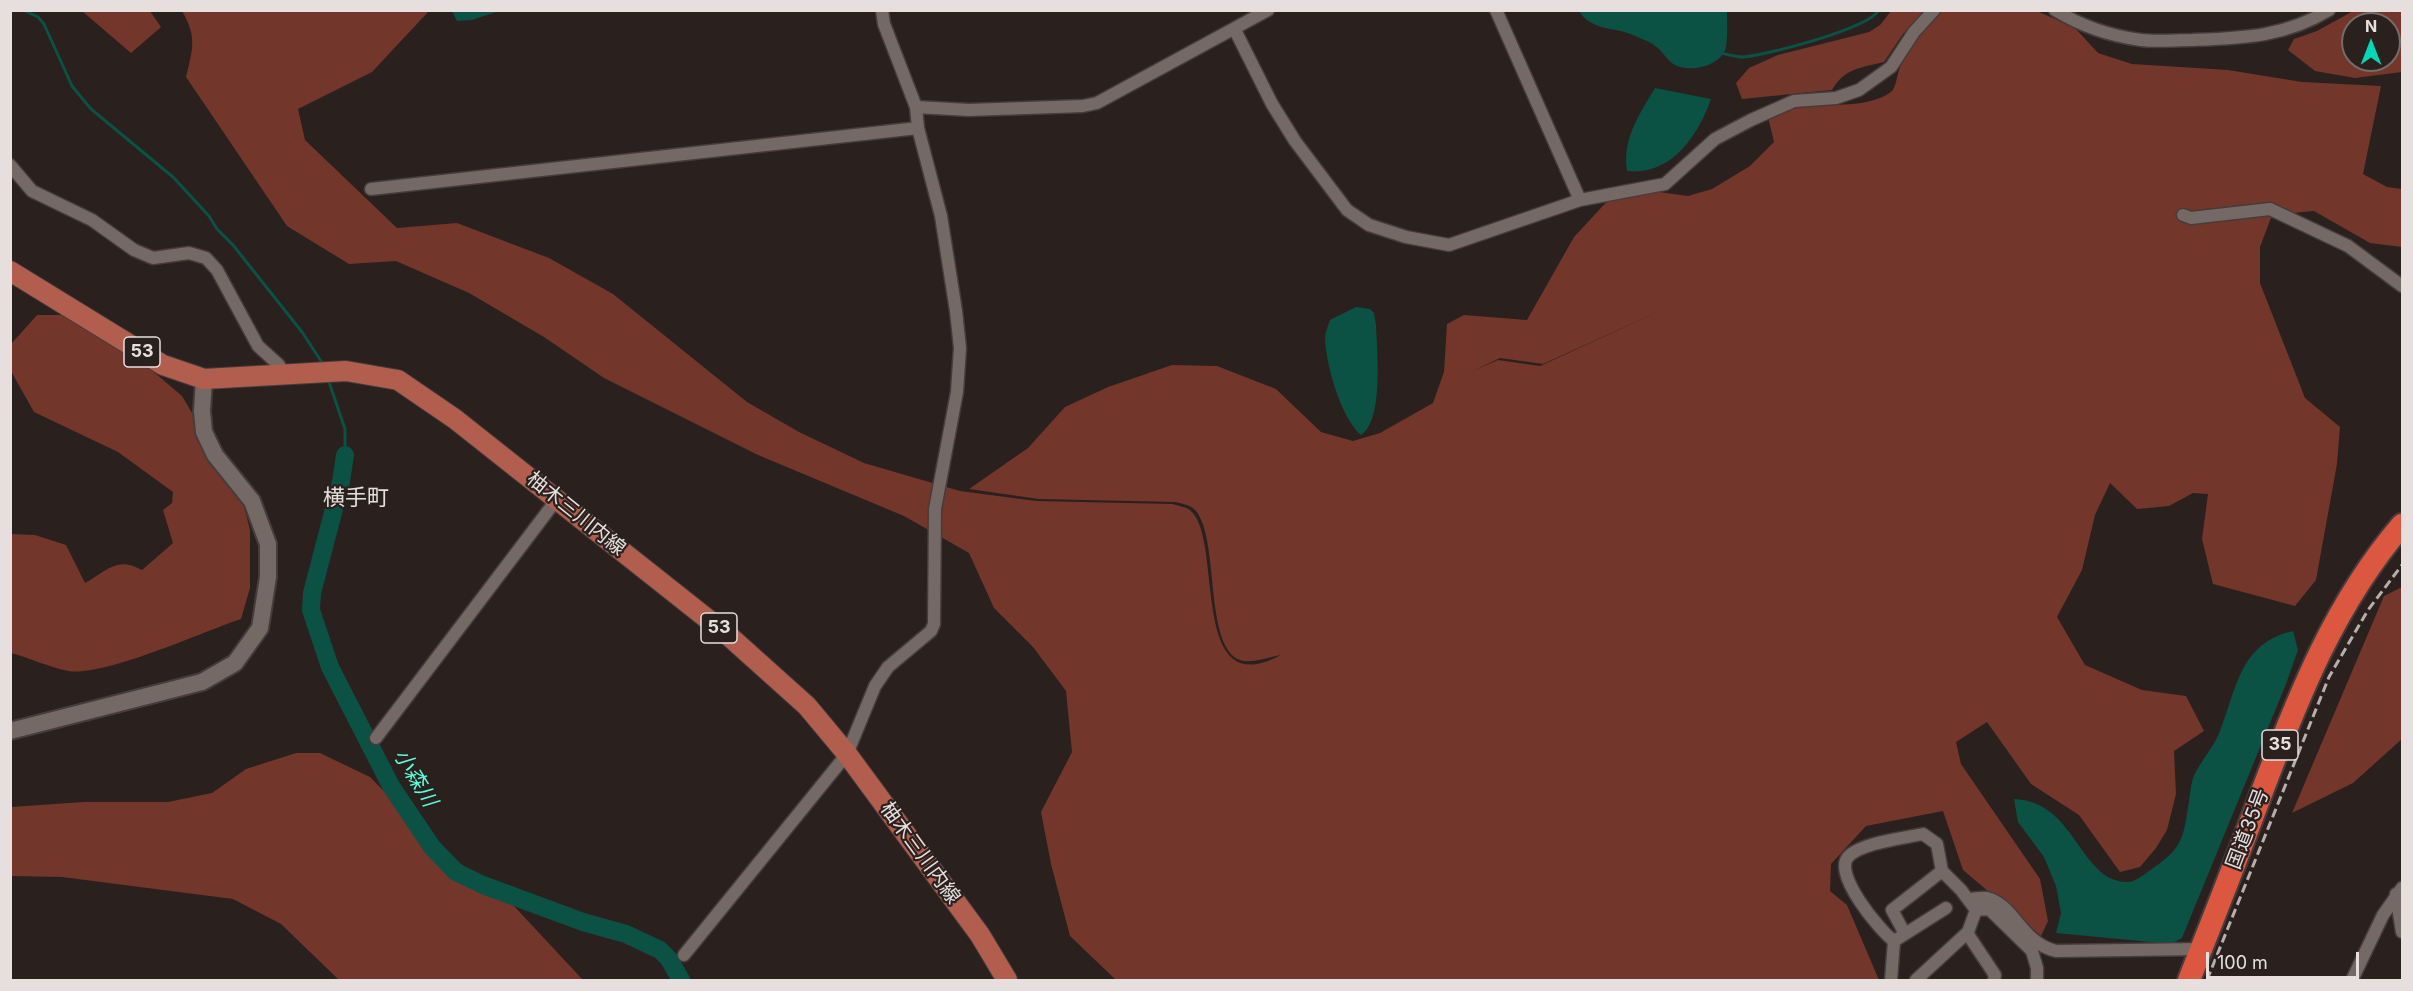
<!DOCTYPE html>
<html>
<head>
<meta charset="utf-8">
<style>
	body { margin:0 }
	#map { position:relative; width:2413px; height:991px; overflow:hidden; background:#2a201d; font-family:Inter,sans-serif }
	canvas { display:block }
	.frame { position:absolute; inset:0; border:12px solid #e6dfdd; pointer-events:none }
	.north { position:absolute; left:2341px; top:12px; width:60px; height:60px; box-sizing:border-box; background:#2a201d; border:2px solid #756c6a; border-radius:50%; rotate:0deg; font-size:16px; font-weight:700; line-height:24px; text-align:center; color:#e6dfdd }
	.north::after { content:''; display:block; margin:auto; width:21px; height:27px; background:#06d5b6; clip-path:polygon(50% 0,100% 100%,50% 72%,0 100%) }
	.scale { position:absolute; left:2206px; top:952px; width:153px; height:27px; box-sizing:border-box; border:3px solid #e6dfdd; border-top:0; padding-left:8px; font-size:18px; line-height:21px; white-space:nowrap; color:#e6dfdd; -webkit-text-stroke:4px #2a201d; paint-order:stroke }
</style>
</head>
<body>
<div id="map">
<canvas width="2413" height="991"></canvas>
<div class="frame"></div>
<div class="north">N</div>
<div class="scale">100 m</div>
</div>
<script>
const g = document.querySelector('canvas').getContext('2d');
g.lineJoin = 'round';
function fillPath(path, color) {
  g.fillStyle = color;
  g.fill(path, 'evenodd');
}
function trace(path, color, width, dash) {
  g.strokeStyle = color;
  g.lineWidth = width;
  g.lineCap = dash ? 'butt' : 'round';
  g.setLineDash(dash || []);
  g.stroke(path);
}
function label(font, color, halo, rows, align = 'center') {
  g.font = font + ' Inter,"Noto Sans JP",sans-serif';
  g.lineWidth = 4.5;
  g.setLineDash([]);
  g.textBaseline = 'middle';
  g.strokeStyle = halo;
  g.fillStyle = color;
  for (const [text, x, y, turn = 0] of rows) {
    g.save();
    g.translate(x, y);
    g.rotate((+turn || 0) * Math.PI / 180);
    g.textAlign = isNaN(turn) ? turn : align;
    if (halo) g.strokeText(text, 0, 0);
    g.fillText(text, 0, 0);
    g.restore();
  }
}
const green = new Path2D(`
	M 82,11 L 150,11 L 161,27 L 131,53 Z
	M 182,11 L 429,11 L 372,72 L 298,109 L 305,140 L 397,228 L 457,223 L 549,258 L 613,294 L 747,402 L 799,432 L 864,463 L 960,491 L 1036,501 L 1173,504 C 1178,506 1186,507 1190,510 C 1225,539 1187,706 1281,655 C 1269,657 1257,662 1244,661 C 1201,654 1222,532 1193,508 C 1189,505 1180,503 1175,502 L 1039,499 L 969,489 L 1028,448 L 1065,407 L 1108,387 L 1172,365 L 1217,366 L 1276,389 L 1321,432 L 1353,441 L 1380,433 L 1433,403 L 1444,372 L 1447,324 L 1464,315 L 1527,320 L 1574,237 L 1612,196 L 1645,190 L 1688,196 L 1712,189 L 1750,166 L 1774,142 L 1768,117 C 1803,96 1844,112 1880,98 C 1883,97 1890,93 1892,91 C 1897,85 1897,72 1901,65 C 1911,45 1925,25 1942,11 L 2037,11 L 2075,28 L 2098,53 L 2132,64 L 2228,70 L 2302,82 L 2381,86 L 2363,174 L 2387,187 L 2402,189 L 2402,247 L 2370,243 L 2314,211 L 2272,215 L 2260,247 L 2260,283 L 2305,398 L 2340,427 L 2337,464 L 2316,580 L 2295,606 L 2213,584 L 2202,539 L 2208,494 L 2193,493 L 2169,506 L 2137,509 L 2110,483 L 2095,515 L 2082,570 L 2057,617 L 2085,665 L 2142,690 L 2186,696 L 2204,731 L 2174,751 L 2176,794 L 2167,830 L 2156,848 L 2140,867 L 2120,872 L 2079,815 L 2031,784 L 1987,722 L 1956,742 L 1961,764 L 2040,879 L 2048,921 L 2041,936 L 1963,870 L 1943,811 L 1866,826 L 1831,864 L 1830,891 L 1847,905 L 1879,980 L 1116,980 L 1070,936 L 1051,864 L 1041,812 L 1072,752 L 1066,691 L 1033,647 L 994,608 L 969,553 L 904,516 L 758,455 L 604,378 L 544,337 L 469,293 L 396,261 L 349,264 L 287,226 L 186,77 C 193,48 197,37 182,11 ZM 1662,310 L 1540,366 L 1498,360 L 1475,370 L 1500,358 L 1543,364 Z
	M 1891,11 L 1925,11 L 1903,34 L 1884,62 C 1860,68 1845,68 1832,90 L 1742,99 L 1736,83 L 1749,68 L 1778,55 L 1869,32 L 1880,25 Z
	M 2353,11 L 2402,11 L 2402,72 L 2355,78 L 2315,71 L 2288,50 L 2294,39 L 2317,31 ZM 2353,24 L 2389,24 L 2389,60 L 2353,60 Z
	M 37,315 L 74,315 L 134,355 L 182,396 L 235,485 L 244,506 L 250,530 L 250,588 L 241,619 C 202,632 104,677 68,671 C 49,667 29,658 11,653 L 11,534 L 35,535 L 66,545 L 85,583 C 108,570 117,556 142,570 L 173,543 L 163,510 L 172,503 L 173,492 L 118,452 L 34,412 L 12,373 L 12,343 Z
	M 2402,587 L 2402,739 L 2353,783 L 2292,813 L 2384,596 Z
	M 296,753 L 320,753 L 370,777 L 437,845 L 514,906 L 583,980 L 339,980 L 281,924 L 233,899 L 62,877 L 11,876 L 11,807 L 84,802 L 168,802 L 212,793 L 246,769 Z`);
const water = new Path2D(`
	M 452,11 L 452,10 L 499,11 L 472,20 L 457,21 Z
	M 1579,11 L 1727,11 C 1727,22 1728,36 1726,47 C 1722,66 1691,73 1675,65 C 1667,61 1663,51 1655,46 C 1650,41 1641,39 1635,36 C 1615,26 1592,32 1579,11 Z
	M 1655,88 L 1711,99 C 1698,136 1671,176 1627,171 C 1622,139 1639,115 1655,88 Z
	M 1356,307 L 1370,309 L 1374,313 L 1376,325 C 1377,350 1384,421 1361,435 C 1341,418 1326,365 1325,339 C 1325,333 1328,326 1330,320 Z
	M 2293,631 L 2298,650 L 2286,684 L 2182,938 L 2171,944 L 2056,933 L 2061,913 L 2056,886 L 2044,857 L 2018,822 L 2014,799 C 2075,801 2079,879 2125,882 C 2134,883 2142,876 2149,871 C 2183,848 2183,840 2189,801 C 2190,793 2191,785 2193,778 C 2200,761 2214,747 2220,731 C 2237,687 2240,643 2293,631 Z`);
const stream = new Path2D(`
	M 23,10 L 38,17 L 44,24 L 72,86 L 91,109 L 173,177 L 209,216 L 217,229 L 233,245 L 302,332 L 323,364
	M 1720,53 C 1727,54 1736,57 1743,57 C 1767,55 1868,29 1879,10
	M 328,379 L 345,429 L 345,455`);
const river = new Path2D(`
	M 345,455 L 341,482 L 312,593 L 311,610 L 330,667 L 391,786 L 432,847 L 456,872 L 483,885 L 583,922 L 626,934 L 660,950 L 669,959 L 681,980`);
const street = new Path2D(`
	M 1496,10 L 1580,200
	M 2055,10 C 2081,26 2111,36 2141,40 C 2157,42 2175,40 2192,40 C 2242,38 2285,37 2329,10
	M 1235,30 L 1272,104 L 1295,141 L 1347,210 L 1369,225 L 1406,237 L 1449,245 L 1580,200 L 1665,184 L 1715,139 L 1751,120 L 1794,101 L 1836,98 L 1859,90 L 1891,67 L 1914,32 L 1934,10
	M 916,107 L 969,110 L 1083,106 L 1097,103 L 1268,10
	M 10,165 L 32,191 L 92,220 L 134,250 L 153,258 L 189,253 L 206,258 L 217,270 L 258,346 L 279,365 L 284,376
	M 371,189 L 918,128
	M 2183,215 L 2191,218 L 2270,209 L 2348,246 L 2402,286
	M 376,738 L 557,499
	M 2396,894 L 2402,932
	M 1968,899 C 1973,899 1981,897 1987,898 C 2015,905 2021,943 2056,951 L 2201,949
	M 1976,910 L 1989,909 L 2032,951 L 2037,968 L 2037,980
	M 1967,933 L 1995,975 L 1994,980
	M 1905,934 L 1892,910 L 1942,871
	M 1894,941 C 1879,930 1833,874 1848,857 C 1860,843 1905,838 1923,834 L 1937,844 L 1942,871 L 1961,890 L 1976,910 L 1968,932 L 1916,980
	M 684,955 L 847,754 L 875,686 L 888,667 L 931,631 L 934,624 L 935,509 L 957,392 L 960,348 L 956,311 L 941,216 L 918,128 L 916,107 L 884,24 L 882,10
	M 1891,980 L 1894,941 L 1946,908
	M 2352,980 L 2383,915 L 2402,888`);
const secondary = new Path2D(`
	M 10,731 L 202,682 L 235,663 L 260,628 L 268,577 L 268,544 L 252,501 L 215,455 L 204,432 L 202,411 L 204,379`);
const primary = new Path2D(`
	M 10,271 L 163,365 L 204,379 L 346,371 L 398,380 L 455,419 L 729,636 L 807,706 L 847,754 L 980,935 L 1007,980`);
const highway = new Path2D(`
	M 2189,980 C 2214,917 2239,853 2263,789 C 2299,695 2335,603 2402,525`);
const rail = new Path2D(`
	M 2207,980 L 2329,677 L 2368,610 L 2402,565`);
const shields = [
	[142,352,36],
	[719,628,36],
	[2280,745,36]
];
const shieldNames = [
	["53",142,352],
	["53",719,628],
	["35",2280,745]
];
const streetNames = [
	["柚木三川内線",576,514,39],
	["国道35号",2248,829,-69],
	["柚木三川内線",920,853,54]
];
const waterNames = [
	["小森川",415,778,59]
];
const quarterNames = [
	["横手町",356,498]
];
fillPath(green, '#72362b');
fillPath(water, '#0b5144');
trace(stream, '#0b5144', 3);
trace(river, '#0b5144', 18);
trace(street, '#453c3b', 15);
trace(secondary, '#453c3b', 20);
trace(primary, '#453c3b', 22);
trace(highway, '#453c3b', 26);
trace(street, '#756966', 12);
trace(secondary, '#756966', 16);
trace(primary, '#b25e4f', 20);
trace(highway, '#db5740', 22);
trace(rail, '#b6afac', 3, [9, 4.5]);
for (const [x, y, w] of shields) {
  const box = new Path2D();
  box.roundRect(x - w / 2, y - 15, w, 30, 4.5);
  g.fillStyle = '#2a201d';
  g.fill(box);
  trace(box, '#e6dfdd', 1.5);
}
label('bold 18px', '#e6dfdd', null, shieldNames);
label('20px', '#e6dfdd', '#2a201d', streetNames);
label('italic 21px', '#5affde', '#2a201d', waterNames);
label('22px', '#e6dfdd', '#2a201d', quarterNames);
</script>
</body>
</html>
